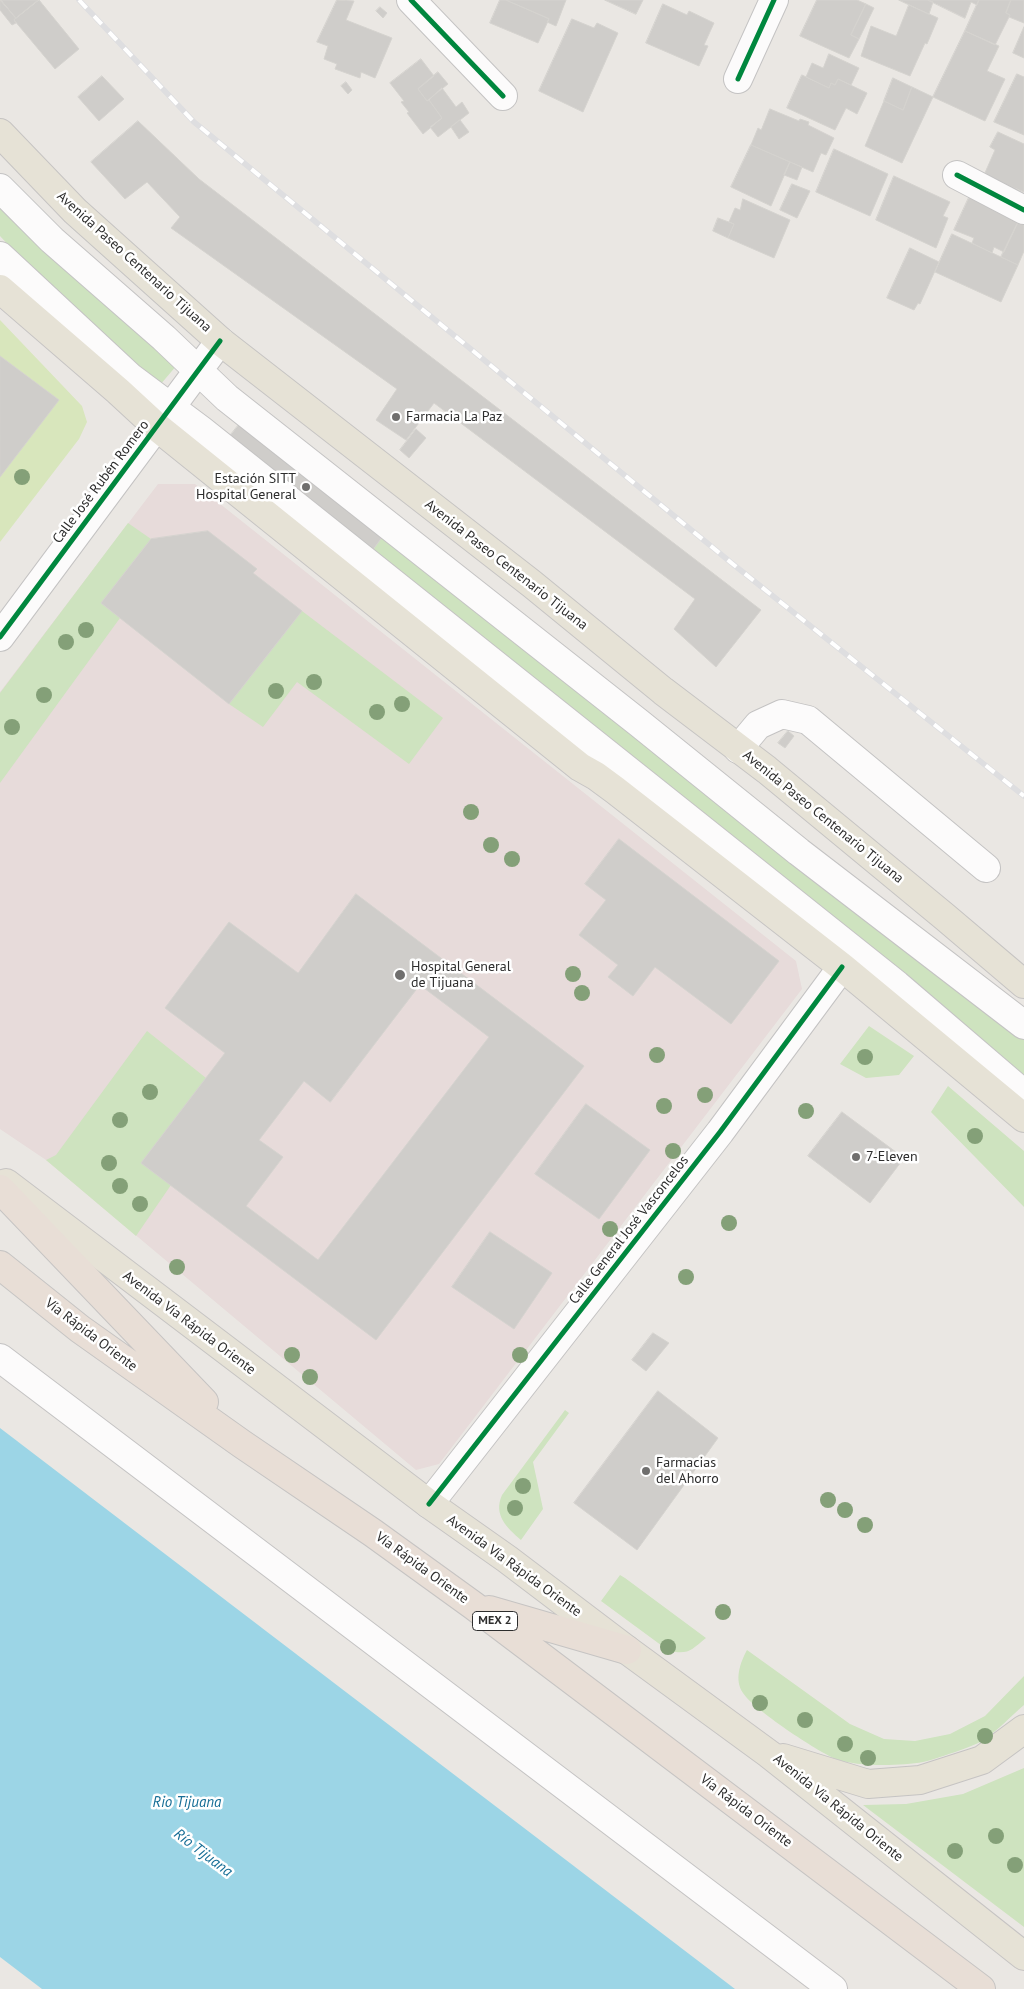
<!DOCTYPE html>
<html>
<head>
<meta charset="utf-8">
<style>
	body { margin:0 }
	canvas { display:block; background:#eae7e3 }
</style>
</head>
<body>
<canvas width="1024" height="1989"></canvas>
<script>
const g = document.querySelector('canvas').getContext('2d');
g.lineJoin = 'round';
function fillPath(path, color) {
  g.fillStyle = color;
  g.fill(path, 'evenodd');
}
function trace(path, color, width, dash) {
  g.strokeStyle = color;
  g.lineWidth = width;
  g.lineCap = dash ? 'butt' : 'round';
  g.setLineDash(dash || []);
  g.stroke(path);
}
function label(font, color, halo, rows, align = 'center') {
  g.font = font + ' "PT Sans",sans-serif';
  g.lineWidth = 5;
  g.setLineDash([]);
  g.textBaseline = 'middle';
  g.strokeStyle = halo;
  g.fillStyle = color;
  for (const [text, x, y, turn = 0] of rows) {
    g.save();
    g.translate(x, y);
    g.rotate((+turn || 0) * Math.PI / 180);
    g.textAlign = isNaN(turn) ? turn : align;
    if (halo) g.strokeText(text, 0, 0);
    g.fillText(text, 0, 0);
    g.restore();
  }
}
const medical = new Path2D(`
	M 158,484 L 195,484 L 796,961 L 802,989 L 439,1464 L 416,1470 L 46,1160 L 0,1129 L 0,692 Z`);
const green = new Path2D(`
	M 0,202 L 177,365 L 160,385 L 40,279 L 0,236 Z
	M 128,523 L 151,539 L 101,603 L 120,618 L 0,783 L 0,693 Z
	M 383,536 L 1024,1012 L 1024,1086 L 372,551 Z
	M 302,611 L 443,718 L 409,764 L 297,682 L 263,727 L 229,704 Z
	M 869,1026 L 914,1056 L 899,1075 L 866,1078 L 840,1064 Z
	M 147,1031 L 206,1078 L 141,1163 L 171,1185 L 136,1236 L 46,1160 L 56,1155 Z
	M 948,1086 L 1024,1151 L 1024,1207 L 931,1112 Z
	M 565,1410 L 569,1413 L 533,1462 L 543,1509 L 521,1540 C 507,1528 493,1515 502,1495 Z
	M 620,1575 L 625,1578 L 706,1638 C 691,1650 689,1655 669,1651 L 601,1601 Z
	M 747,1650 L 850,1724 L 884,1739 L 915,1741 L 950,1734 L 985,1716 L 1024,1676 L 1024,1705 C 1011,1716 998,1730 984,1740 C 977,1745 933,1760 923,1762 C 901,1766 857,1767 836,1759 C 818,1752 753,1709 743,1693 C 734,1680 740,1663 747,1650 Z
	M 1024,1768 L 1024,1927 L 863,1805 L 906,1804 L 963,1794 Z`);
const pitch = new Path2D(`
	M 0,320 L 82,406 L 87,422 L 79,439 L 0,542 Z`);
const water = new Path2D(`
	M 0,1428 L 735,1989 L 42,1989 L 0,1957 Z`);
const building = new Path2D(`
	M 0,0 L 16,18 L 14,20 L 16,23 L 12,25 L 0,10 Z
	M 1,0 L 38,0 L 16,18 Z
	M 39,0 L 79,49 L 55,69 L 14,20 Z
	M 337,0 L 354,1 L 346,20 L 392,38 L 375,78 L 361,72 L 360,78 L 335,69 L 337,64 L 324,59 L 328,46 L 317,42 Z
	M 500,0 L 506,0 L 549,19 L 538,43 L 490,23 Z
	M 506,0 L 566,0 L 556,26 L 547,22 L 549,19 Z
	M 605,0 L 643,0 L 636,14 Z
	M 817,0 L 857,0 L 866,4 L 851,35 L 859,39 L 849,58 L 800,36 Z
	M 899,0 L 928,0 L 933,2 L 929,14 Z
	M 928,0 L 979,0 L 977,5 L 971,2 L 965,18 Z
	M 979,0 L 1011,0 L 1006,13 L 1010,15 L 995,45 L 965,31 Z
	M 1011,0 L 1024,0 L 1024,23 L 1009,17 L 1010,15 L 1006,13 Z
	M 663,4 L 687,15 L 689,11 L 714,23 L 704,45 L 708,46 L 699,66 L 646,43 Z
	M 866,4 L 874,8 L 859,39 L 851,35 Z
	M 909,5 L 938,18 L 927,44 L 925,43 L 910,76 L 861,56 L 871,26 L 896,36 Z
	M 380,7 L 387,13 L 383,18 L 376,11 Z
	M 572,19 L 594,28 L 597,23 L 618,33 L 583,112 L 539,91 Z
	M 1024,27 L 1024,58 L 1013,53 Z
	M 965,31 L 999,46 L 987,71 L 1005,79 L 985,121 L 933,97 Z
	M 829,54 L 859,68 L 851,85 L 838,79 L 835,85 L 831,83 L 829,88 L 806,77 L 812,63 L 823,68 Z
	M 421,59 L 434,76 L 418,89 L 427,101 L 429,100 L 442,118 L 423,134 L 407,113 L 409,112 L 401,102 L 404,101 L 390,83 Z
	M 438,72 L 448,84 L 427,101 L 418,89 Z
	M 1017,74 L 1024,77 L 1024,135 L 994,122 Z
	M 802,75 L 829,88 L 831,83 L 835,85 L 838,79 L 867,93 L 857,114 L 846,108 L 835,130 L 787,108 Z
	M 102,76 L 124,99 L 99,121 L 78,97 Z
	M 893,78 L 912,87 L 903,110 L 884,101 Z
	M 346,82 L 352,90 L 348,94 L 341,86 Z
	M 912,87 L 933,97 L 902,163 L 865,146 L 884,101 L 903,110 Z
	M 442,88 L 456,107 L 462,102 L 469,113 L 438,137 L 430,127 L 442,118 L 429,100 Z
	M 770,109 L 799,121 L 800,119 L 809,122 L 808,125 L 834,138 L 826,155 L 821,153 L 813,172 L 751,145 L 758,128 L 761,130 Z
	M 460,120 L 469,132 L 459,139 L 451,127 Z
	M 138,121 L 199,179 L 761,610 L 716,667 L 674,629 L 695,599 L 434,403 L 406,440 L 376,420 L 397,389 L 171,228 L 180,217 L 147,182 L 125,199 L 91,162 Z
	M 998,132 L 1024,144 L 1024,192 L 984,175 L 995,150 L 990,147 Z
	M 751,145 L 790,162 L 771,206 L 731,187 Z
	M 834,149 L 888,174 L 870,216 L 816,192 Z
	M 790,162 L 802,167 L 797,180 L 784,175 Z
	M 894,176 L 950,202 L 943,216 L 948,218 L 936,248 L 876,220 Z
	M 792,184 L 810,191 L 797,218 L 780,210 Z
	M 971,193 L 1021,216 L 1004,252 L 994,247 L 992,253 L 972,243 L 974,238 L 954,230 Z
	M 743,199 L 790,220 L 774,258 L 728,238 L 734,224 L 729,222 L 735,208 L 740,210 Z
	M 1021,216 L 1024,218 L 1024,251 L 1018,265 L 1001,257 Z
	M 718,218 L 734,224 L 728,238 L 713,231 Z
	M 952,234 L 1018,265 L 1001,302 L 935,272 Z
	M 910,248 L 939,262 L 920,304 L 918,303 L 914,310 L 887,298 Z
	M 0,356 L 59,400 L 0,477 Z
	M 241,422 L 383,536 L 372,551 L 229,437 Z
	M 416,429 L 426,438 L 409,458 L 400,450 Z
	M 208,531 L 257,569 L 253,573 L 302,611 L 229,704 L 101,603 L 151,539 Z
	M 788,731 L 794,736 L 785,748 L 778,743 Z
	M 619,839 L 779,961 L 731,1024 L 655,967 L 633,996 L 608,977 L 618,965 L 579,935 L 606,900 L 585,884 Z
	M 356,894 L 584,1066 L 376,1340 L 141,1163 L 225,1053 L 165,1008 L 229,922 L 298,973 Z
	M 420,985 L 489,1037 L 318,1260 L 246,1206 L 283,1157 L 259,1140 L 304,1081 L 330,1102 Z
	M 586,1104 L 650,1150 L 599,1219 L 535,1174 Z
	M 842,1112 L 904,1158 L 870,1203 L 808,1156 Z
	M 490,1232 L 552,1273 L 514,1329 L 452,1287 Z
	M 653,1333 L 669,1343 L 646,1371 L 632,1360 Z
	M 658,1391 L 718,1438 L 637,1550 L 574,1503 Z`);
const minor = new Path2D(`
	M 411,0 L 503,96
	M 738,79 L 774,0
	M 957,175 L 1024,210
	M 0,188 L 52,240 L 164,338 L 227,398 L 639,723 L 799,852 L 1024,1025
	M 0,256 L 130,377 L 201,430 L 897,985 L 1024,1094
	M 0,637 L 220,341
	M 738,749 L 758,725 L 782,714 L 808,720 L 986,868
	M 0,1358 L 833,1989
	M 429,1504 L 720,1132 L 842,967`);
const major = new Path2D(`
	M 0,133 L 75,211 L 220,341 L 532,584 L 663,691 L 767,770 L 945,917 L 1024,984
	M 0,289 L 118,391 L 157,427 L 580,767 L 596,776 L 615,790 L 842,967 L 1024,1118
	M 6,1183 L 429,1504 L 507,1559 L 627,1650 L 769,1754 L 1024,1956
	M 783,1758 L 868,1784 L 920,1780 L 982,1760 L 1024,1729`);
const highway = new Path2D(`
	M 0,1189 L 204,1402
	M 0,1265 L 80,1329 L 242,1444 L 373,1533 L 474,1606 L 981,1989
	M 489,1610 L 627,1650`);
const rail = new Path2D(`
	M 79,0 L 194,122 L 734,565 L 1024,796`);
const cycleway = new Path2D(`
	M 411,0 L 503,96
	M 738,79 L 774,0
	M 957,175 L 1024,210
	M 0,637 L 220,341
	M 429,1504 L 720,1132 L 842,967`);
const trees = [
	[22,477],
	[86,630],
	[66,642],
	[314,682],
	[276,691],
	[44,695],
	[402,704],
	[377,712],
	[12,727],
	[471,812],
	[491,845],
	[512,859],
	[573,974],
	[582,993],
	[657,1055],
	[865,1057],
	[150,1092],
	[705,1095],
	[664,1106],
	[806,1111],
	[120,1120],
	[975,1136],
	[673,1151],
	[109,1163],
	[120,1186],
	[140,1204],
	[729,1223],
	[610,1229],
	[177,1267],
	[686,1277],
	[292,1355],
	[520,1355],
	[310,1377],
	[523,1486],
	[828,1500],
	[515,1508],
	[845,1510],
	[865,1525],
	[723,1612],
	[668,1647],
	[760,1703],
	[805,1720],
	[985,1736],
	[845,1744],
	[868,1758],
	[996,1836],
	[955,1851],
	[1015,1865]
];
const markers = [
	[396,417,5,"#6f6e6d"],
	[306,487,5,"#6f6e6d"],
	[400,975,6,"#6f6e6d"],
	[856,1157,5,"#6f6e6d"],
	[646,1471,5,"#6f6e6d"]
];
const shields = [
	[495,1621,45]
];
const shieldNames = [
	["MEX 2",495,1621]
];
const streetNames = [
	["Avenida Paseo Centenario Tijuana",134,262,42],
	["Calle José Rubén Romero",101,482,-53],
	["Avenida Paseo Centenario Tijuana",506,565,38],
	["Avenida Paseo Centenario Tijuana",823,817,39],
	["Calle General José Vasconcelos",629,1230,-52],
	["Avenida Vía Rápida Oriente",189,1323,37],
	["Vía Rápida Oriente",91,1335,37],
	["Avenida Vía Rápida Oriente",514,1566,36],
	["Vía Rápida Oriente",422,1568,36],
	["Avenida Vía Rápida Oriente",838,1808,39],
	["Vía Rápida Oriente",746,1811,37]
];
const poiNames = [
	["Farmacia La Paz",406,417],
	["Estación SITT",296,479,"right"],
	["Hospital General",296,495,"right"],
	["Hospital General",411,967],
	["de Tijuana",411,983],
	["7-Eleven",866,1157],
	["Farmacias",656,1463],
	["del Ahorro",656,1479]
];
const waterNames = [
	["Rio Tijuana",187,1803],
	["Río Tijuana",203,1853,37]
];
fillPath(medical, '#e7dbda');
fillPath(green, '#cee3bf');
fillPath(pitch, '#d8e6bc');
fillPath(water, '#9cd5e6');
fillPath(building, '#cfcdca');
trace(building, '#d5d3cf', 1);
trace(minor, '#c4c3c3', 30);
trace(major, '#c6c4c3', 30);
trace(highway, '#c6c4c3', 30);
trace(minor, '#fcfbfb', 28);
trace(major, '#e6e2d6', 28);
trace(highway, '#e8ded6', 28);
trace(rail, '#dedee0', 5.5);
trace(rail, '#fff', 4, [11]);
trace(cycleway, '#00873e', 5);
g.fillStyle = '#84a078';
for (const [x, y] of trees) {
  g.beginPath();
  g.arc(x, y, 8, 0, 2 * Math.PI);
  g.fill();
}
for (const [x, y, r, color] of markers) {
  const dot = new Path2D();
  dot.arc(x, y, r, 0, 2 * Math.PI);
  g.fillStyle = color;
  g.fill(dot);
  trace(dot, '#fff', 2);
}
for (const [x, y, w] of shields) {
  const box = new Path2D();
  box.roundRect(x - w / 2, y - 9.5, w, 19, 4);
  g.fillStyle = '#fff';
  g.fill(box);
  trace(box, '#2d2d2d', 1);
}
label('bold 12px', '#2d2d2d', null, shieldNames);
label('14px', '#2d2d2d', '#fff', streetNames);
label('14px', '#2d2d2d', '#fff', poiNames, 'left');
label('italic 15px', '#176e96', '#fff', waterNames);
</script>
</body>
</html>
